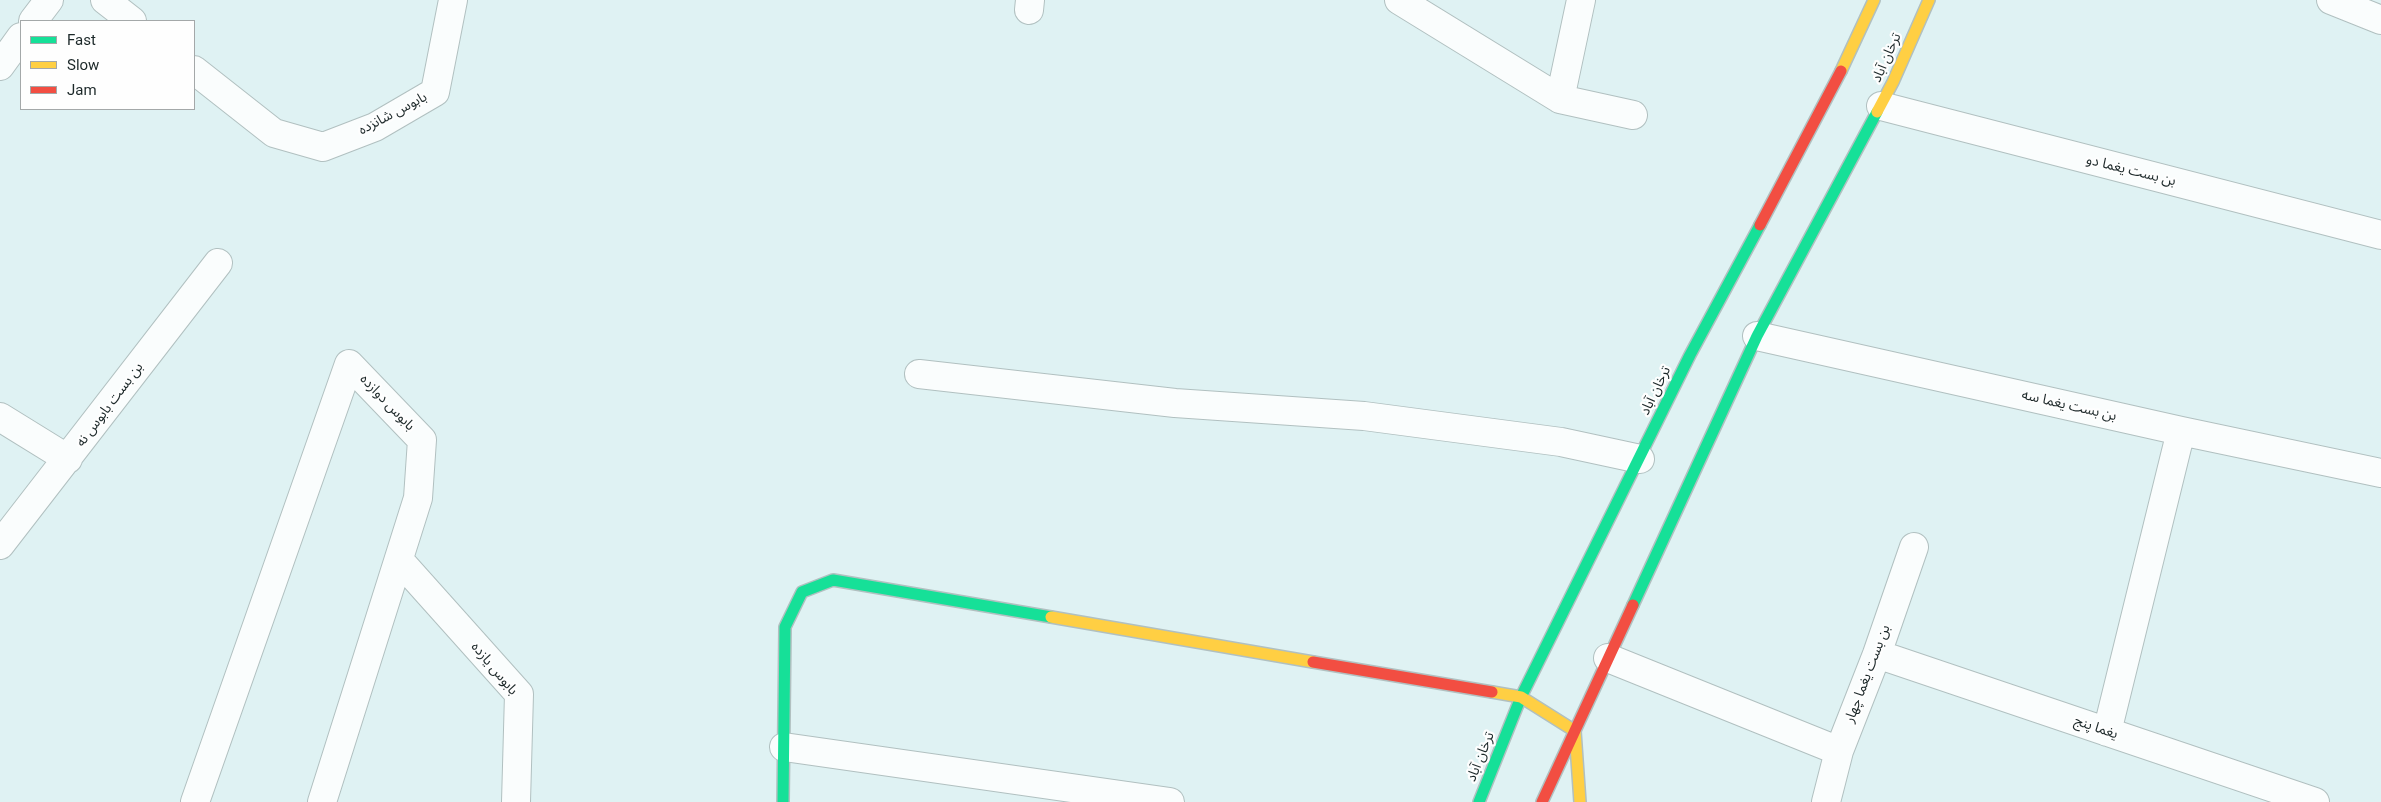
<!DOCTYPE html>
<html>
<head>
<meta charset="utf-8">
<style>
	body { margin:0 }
	#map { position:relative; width:2381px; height:802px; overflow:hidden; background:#dff2f3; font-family:Roboto,sans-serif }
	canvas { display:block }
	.legend { position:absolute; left:20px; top:20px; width:175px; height:90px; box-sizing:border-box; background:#fefefe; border:1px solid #a4a8a9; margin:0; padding:6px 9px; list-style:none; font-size:15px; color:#1c2829 }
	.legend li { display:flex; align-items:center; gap:10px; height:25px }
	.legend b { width:25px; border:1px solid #a4a8a9 }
</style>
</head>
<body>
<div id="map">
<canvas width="2381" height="802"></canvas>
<ul class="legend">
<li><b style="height:6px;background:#16e098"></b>Fast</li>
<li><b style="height:6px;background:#ffcf43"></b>Slow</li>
<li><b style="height:6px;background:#f24e42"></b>Jam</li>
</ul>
</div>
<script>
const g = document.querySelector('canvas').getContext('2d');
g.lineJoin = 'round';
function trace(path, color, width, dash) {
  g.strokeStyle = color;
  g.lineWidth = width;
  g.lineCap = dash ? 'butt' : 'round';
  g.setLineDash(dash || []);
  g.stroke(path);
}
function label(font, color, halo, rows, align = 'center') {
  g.font = font + ' Roboto,"Noto Sans Arabic",sans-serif';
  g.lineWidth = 4.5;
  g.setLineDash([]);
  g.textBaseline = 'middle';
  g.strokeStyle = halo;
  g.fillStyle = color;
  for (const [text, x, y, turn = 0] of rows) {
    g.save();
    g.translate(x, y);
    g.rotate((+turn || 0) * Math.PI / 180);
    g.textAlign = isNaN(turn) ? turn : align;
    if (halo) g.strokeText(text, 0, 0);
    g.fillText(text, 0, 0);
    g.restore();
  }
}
const street = new Path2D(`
	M 105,0 L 132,21
	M 1399,0 L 1560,99 L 1633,115
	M 2331,0 L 2381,20
	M 1029,10 L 1030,0
	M 33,21 L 49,0
	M 0,66 L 21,37
	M 194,70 L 274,133 L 323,147 L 375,127 L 435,92 L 453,0
	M 1560,99 L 1581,0
	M 1881,106 L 2381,235
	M 1757,336 L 2181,431 L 2381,473
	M 919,374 L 1175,403 L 1364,416 L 1561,442 L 1640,459
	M 0,417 L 68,459
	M 0,545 L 218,263
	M 400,561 L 519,694 L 516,802
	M 1877,654 L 2315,802
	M 1608,658 L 1839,751
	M 2107,732 L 2181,431
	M 784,747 L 1170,802
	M 195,802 L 349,364 L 422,440 L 418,498 L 322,802
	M 1826,802 L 1839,751 L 1877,654 L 1914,547`);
const fast = new Path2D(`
	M 1633,605 L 1757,336 L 1877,112
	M 783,802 L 785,627 L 802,592 L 833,580 L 1051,617
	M 1479,802 L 1521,697 L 1690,355 L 1760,225`);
const slow = new Path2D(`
	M 1841,71 L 1874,0
	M 1877,112 L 1893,82 L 1929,0
	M 1051,617 L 1313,662
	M 1492,692 L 1521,697 L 1575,731 L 1580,802`);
const jam = new Path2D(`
	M 1760,225 L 1841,71
	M 1313,662 L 1492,692
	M 1542,802 L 1633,605`);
const streetNames = [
	["ترخان آباد",1887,58,-66],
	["بابوس شانزده",393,114,-28],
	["بن بست یغما دو",2131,171,14],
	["ترخان آباد",1656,391,-64],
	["بابوس دوازده",387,403,46],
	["بن بست بابوس نه",110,405,-53],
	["بن بست یغما سه",2069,406,13],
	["بابوس یازده",494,669,50],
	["بن بست یغما چهار",1868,674,-69],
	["یغما پنج",2096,728,19],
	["ترخان آباد",1481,757,-68]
];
trace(street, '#b1c0c0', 30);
trace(fast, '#b1c0c0', 14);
trace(slow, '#b1c0c0', 14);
trace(jam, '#b1c0c0', 14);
trace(street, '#fafdfd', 28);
trace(fast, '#16e098', 11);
trace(slow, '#ffcf43', 11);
trace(jam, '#f24e42', 11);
label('14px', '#1c2829', '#fefefe', streetNames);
</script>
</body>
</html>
